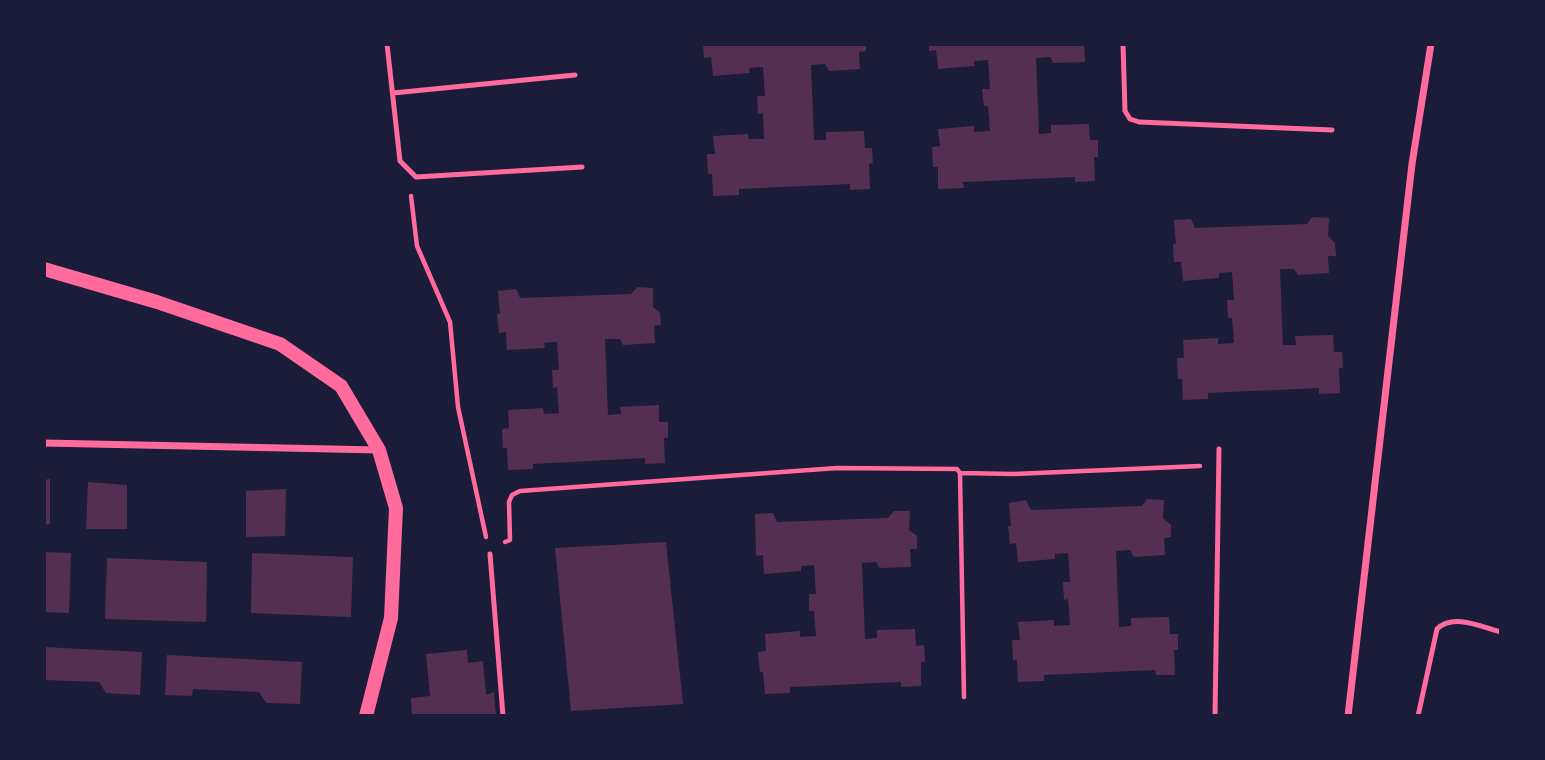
<!DOCTYPE html>
<html>
<head>
<meta charset="utf-8">
<style>
	body { margin:0 }
	#map { position:relative; width:1545px; height:760px; overflow:hidden; background:#1b1b3a; font-family:"Sofia Sans Condensed",sans-serif }
	canvas { display:block }
	.frame { position:absolute; inset:0; border:46px solid #1b1b3a; pointer-events:none }
</style>
</head>
<body>
<div id="map">
<canvas width="1545" height="760"></canvas>
<div class="frame"></div>
</div>
<script>
const g = document.querySelector('canvas').getContext('2d');
g.lineJoin = 'round';
function fillPath(path, color) {
  g.fillStyle = color;
  g.fill(path, 'evenodd');
}
function trace(path, color, width, dash) {
  g.strokeStyle = color;
  g.lineWidth = width;
  g.lineCap = dash ? 'butt' : 'round';
  g.setLineDash(dash || []);
  g.stroke(path);
}
const building = new Path2D(`
	M 703,44 L 866,44 L 866,51 L 859,52 L 860,69 L 829,71 L 825,64 L 811,65 L 814,140 L 826,140 L 826,132 L 864,131 L 865,148 L 872,148 L 873,163 L 869,164 L 870,189 L 850,190 L 850,184 L 739,189 L 739,195 L 713,196 L 712,174 L 708,174 L 707,154 L 715,154 L 713,136 L 748,134 L 749,139 L 764,139 L 763,113 L 758,114 L 757,96 L 765,96 L 763,67 L 749,68 L 750,73 L 713,76 L 711,57 L 704,58 Z
	M 929,44 L 1084,44 L 1085,62 L 1053,63 L 1050,57 L 1036,58 L 1039,134 L 1051,133 L 1051,125 L 1089,124 L 1090,140 L 1098,140 L 1098,157 L 1094,157 L 1095,181 L 1075,182 L 1075,177 L 963,182 L 964,188 L 938,189 L 938,167 L 933,167 L 932,147 L 940,146 L 938,129 L 974,126 L 974,132 L 990,131 L 988,106 L 984,106 L 982,89 L 990,89 L 988,60 L 974,61 L 975,66 L 938,69 L 936,50 L 929,51 Z
	M 1312,217 L 1329,218 L 1328,236 L 1335,243 L 1336,256 L 1328,256 L 1329,273 L 1298,275 L 1294,269 L 1280,269 L 1283,345 L 1296,345 L 1295,336 L 1333,335 L 1334,352 L 1342,352 L 1343,368 L 1339,368 L 1340,393 L 1319,394 L 1319,388 L 1208,393 L 1208,399 L 1183,400 L 1182,379 L 1178,379 L 1177,358 L 1184,358 L 1183,340 L 1218,338 L 1218,344 L 1234,343 L 1232,318 L 1228,318 L 1227,300 L 1234,300 L 1232,272 L 1219,273 L 1219,278 L 1183,281 L 1181,262 L 1174,262 L 1173,244 L 1176,244 L 1174,220 L 1191,219 L 1195,228 L 1307,224 Z
	M 637,287 L 653,288 L 653,307 L 660,313 L 661,325 L 654,326 L 655,343 L 623,345 L 620,339 L 605,339 L 608,415 L 621,414 L 620,407 L 659,405 L 659,422 L 668,422 L 668,438 L 664,438 L 665,463 L 645,464 L 645,458 L 533,464 L 533,469 L 508,470 L 507,448 L 503,448 L 502,429 L 509,428 L 508,410 L 543,408 L 544,414 L 559,413 L 557,387 L 553,388 L 552,370 L 559,370 L 557,342 L 544,343 L 545,348 L 507,350 L 506,332 L 499,333 L 497,314 L 500,314 L 498,291 L 516,289 L 520,298 L 631,294 Z
	M 50,479 L 50,524 L 44,525 L 44,480 Z
	M 88,482 L 127,485 L 127,529 L 86,529 Z
	M 286,489 L 285,536 L 246,537 L 246,491 Z
	M 1147,499 L 1164,500 L 1163,518 L 1171,525 L 1171,537 L 1164,538 L 1165,555 L 1134,557 L 1130,550 L 1116,551 L 1119,627 L 1131,626 L 1131,618 L 1169,617 L 1170,634 L 1178,634 L 1178,650 L 1174,650 L 1175,675 L 1156,675 L 1155,670 L 1044,675 L 1044,681 L 1018,682 L 1017,660 L 1013,660 L 1012,640 L 1020,640 L 1018,622 L 1054,620 L 1054,626 L 1070,625 L 1068,599 L 1064,600 L 1063,582 L 1070,582 L 1068,553 L 1055,554 L 1055,559 L 1018,562 L 1016,543 L 1010,544 L 1008,526 L 1011,526 L 1009,503 L 1026,500 L 1031,510 L 1142,506 Z
	M 894,511 L 910,511 L 909,530 L 917,536 L 917,549 L 910,549 L 911,567 L 880,568 L 876,562 L 862,563 L 865,639 L 877,638 L 877,630 L 915,629 L 916,646 L 924,645 L 925,662 L 921,662 L 921,686 L 901,687 L 901,682 L 790,687 L 790,693 L 765,694 L 763,672 L 760,672 L 758,652 L 766,651 L 765,634 L 800,631 L 800,637 L 816,636 L 814,611 L 809,611 L 809,594 L 816,594 L 814,565 L 801,566 L 801,571 L 764,574 L 763,555 L 756,556 L 755,514 L 773,513 L 777,522 L 888,518 Z
	M 666,542 L 683,704 L 571,711 L 555,548 Z
	M 44,552 L 71,553 L 69,613 L 44,612 Z
	M 252,553 L 353,557 L 351,617 L 251,613 Z
	M 107,558 L 207,562 L 206,622 L 105,619 Z
	M 44,647 L 142,652 L 140,695 L 106,693 L 99,682 L 44,680 Z
	M 467,650 L 468,663 L 483,661 L 486,695 L 494,692 L 496,716 L 412,716 L 411,698 L 430,696 L 426,654 Z
	M 167,655 L 302,662 L 300,704 L 266,703 L 259,692 L 193,689 L 192,696 L 165,695 Z`);
const path = new Path2D(`
	M 411,196 L 417,246 L 450,322 L 458,407 L 486,537
	M 960,473 L 1014,474 L 1200,466
	M 505,542 L 510,540 L 509,502 L 512,495 L 520,491 L 837,468 L 957,469 L 960,473 L 964,697`);
const service = new Path2D(`
	M 387,44 L 400,161 L 416,177 L 582,167
	M 1123,44 L 1125,111 L 1130,119 L 1139,122 L 1332,130
	M 393,93 L 575,75
	M 490,554 L 503,716
	M 1215,716 L 1219,449
	M 1418,716 L 1437,629 C 1453,613 1482,627 1501,632`);
const minor = new Path2D(`
	M 44,443 L 379,450
	M 1348,716 L 1412,164 L 1431,44`);
const secondary = new Path2D(`
	M 44,269 L 157,302 L 280,344 L 341,386 L 379,450 L 396,508 L 391,618 L 366,716`);
fillPath(building, '#542f53');
trace(path, '#ff6b9d', 4.5);
trace(service, '#ff6b9d', 5);
trace(minor, '#ff6b9d', 7);
trace(secondary, '#ff6b9d', 14);
</script>
</body>
</html>
